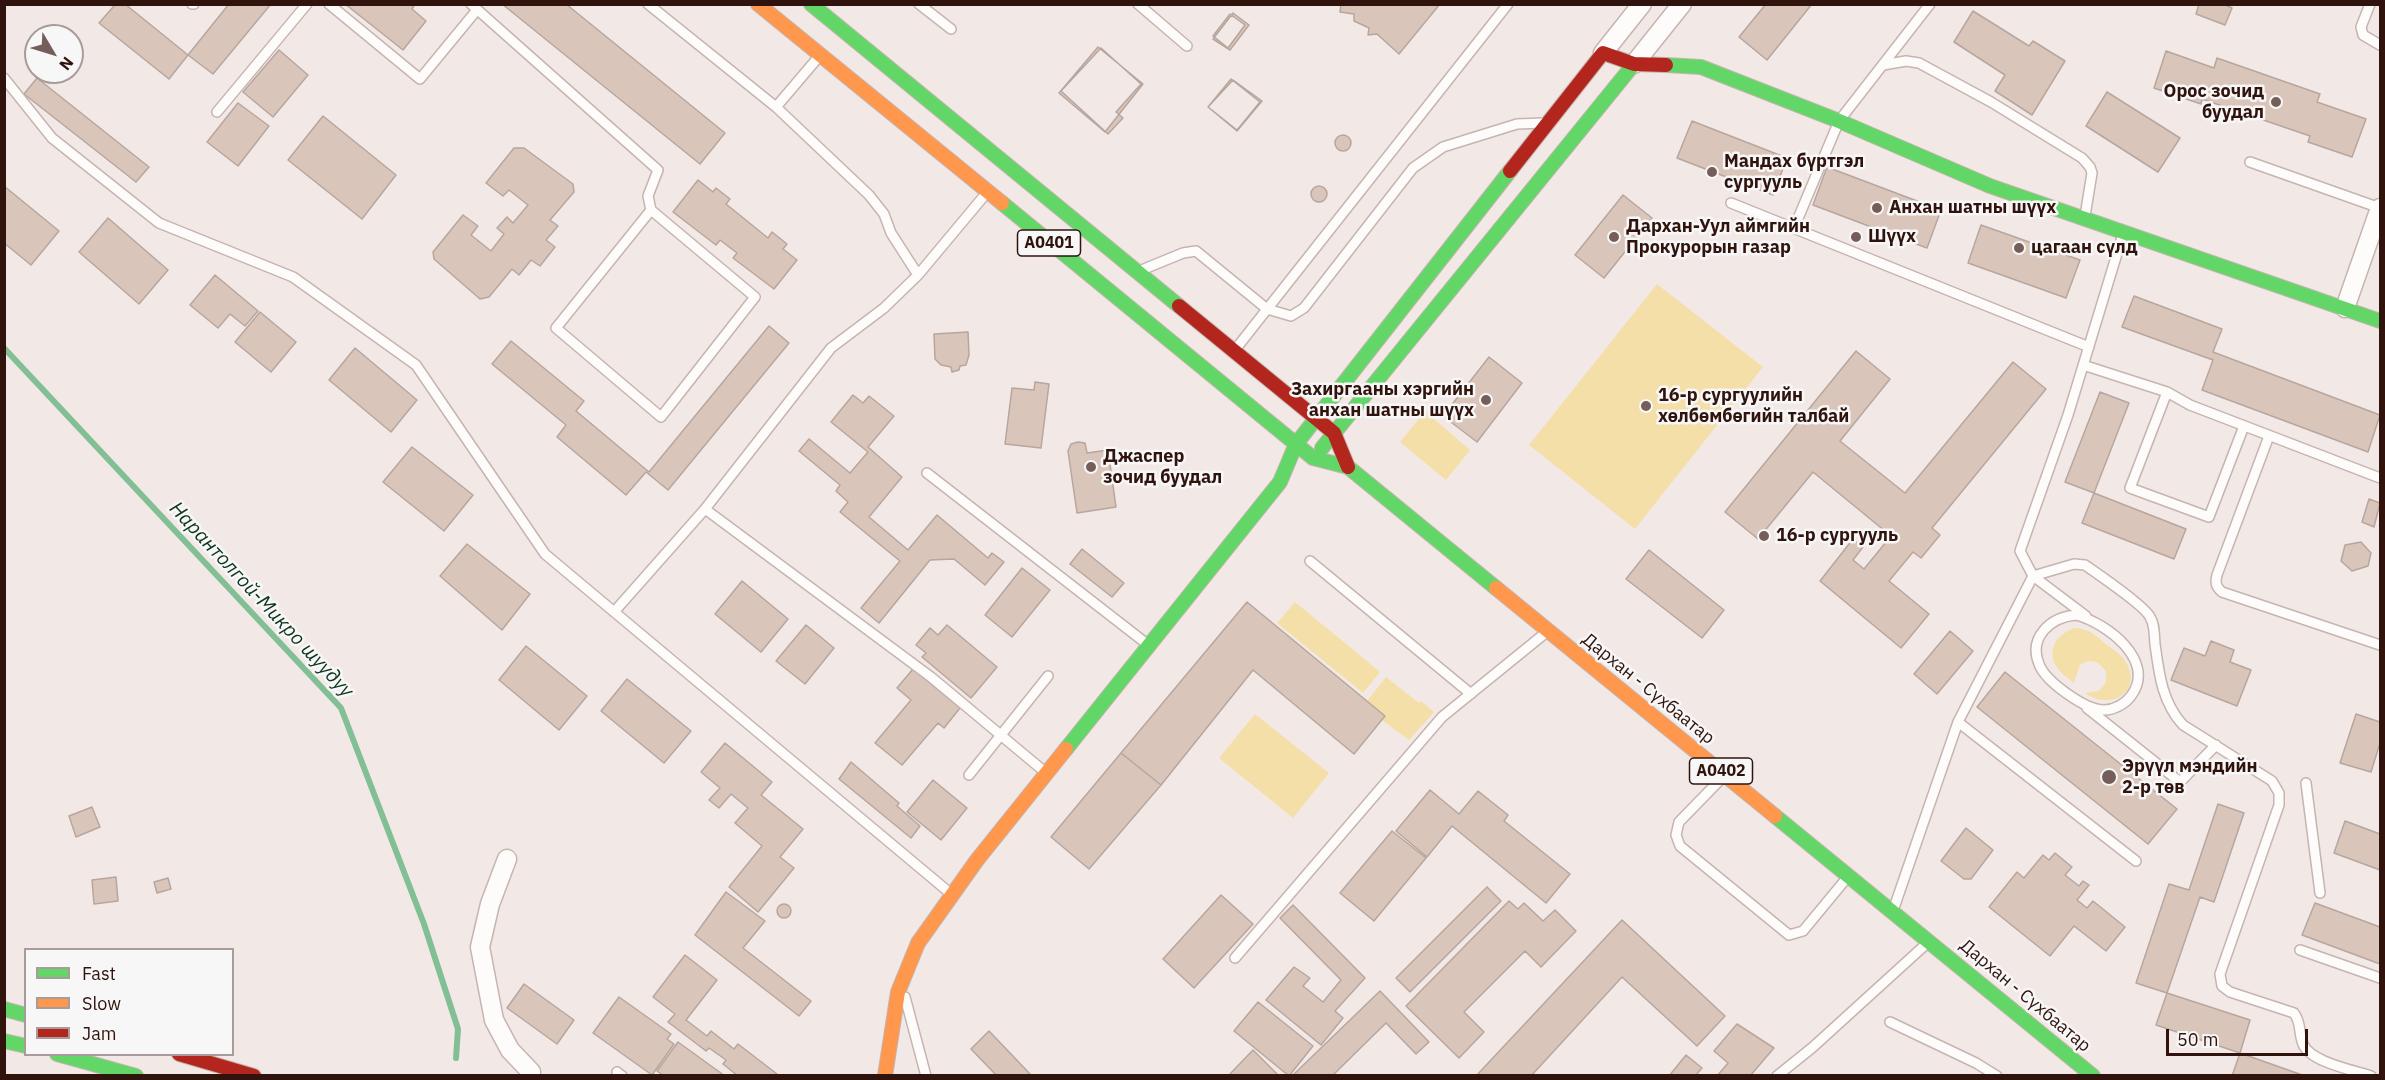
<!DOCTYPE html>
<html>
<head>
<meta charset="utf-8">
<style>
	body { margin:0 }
	#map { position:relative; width:2385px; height:1080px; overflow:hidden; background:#f2e9e7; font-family:"IBM Plex Sans",sans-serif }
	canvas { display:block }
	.frame { position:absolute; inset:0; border:6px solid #31130e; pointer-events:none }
	.legend { position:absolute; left:24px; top:948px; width:210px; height:108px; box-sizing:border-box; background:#f7f7f7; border:2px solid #a89c9a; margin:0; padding:8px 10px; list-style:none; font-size:18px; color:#31130e }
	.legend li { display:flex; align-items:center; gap:12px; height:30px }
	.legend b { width:30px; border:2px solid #a89c9a }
	.north { position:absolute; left:24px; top:24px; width:60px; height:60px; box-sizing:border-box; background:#f7f7f7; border:2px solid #a89c9a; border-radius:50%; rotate:128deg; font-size:16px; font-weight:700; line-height:24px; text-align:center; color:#31130e }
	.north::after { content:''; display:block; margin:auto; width:21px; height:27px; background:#755e5a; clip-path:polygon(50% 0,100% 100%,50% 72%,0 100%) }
	.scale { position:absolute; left:2166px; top:1029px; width:142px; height:27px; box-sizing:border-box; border:3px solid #31130e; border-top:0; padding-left:8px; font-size:18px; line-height:21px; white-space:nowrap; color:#31130e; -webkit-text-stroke:4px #f7f7f7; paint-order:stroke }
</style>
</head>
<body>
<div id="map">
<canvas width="2385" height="1080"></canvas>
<div class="frame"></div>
<ul class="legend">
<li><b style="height:8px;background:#63d668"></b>Fast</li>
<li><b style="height:8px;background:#ff974d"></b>Slow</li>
<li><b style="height:8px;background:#b3261e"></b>Jam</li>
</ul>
<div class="north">N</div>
<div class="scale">50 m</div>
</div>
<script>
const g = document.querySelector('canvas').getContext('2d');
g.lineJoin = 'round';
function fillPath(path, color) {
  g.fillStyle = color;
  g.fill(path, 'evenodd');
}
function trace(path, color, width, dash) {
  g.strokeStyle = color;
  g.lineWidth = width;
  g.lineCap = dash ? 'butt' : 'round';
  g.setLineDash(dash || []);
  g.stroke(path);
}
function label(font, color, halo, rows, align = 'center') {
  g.font = font + ' "IBM Plex Sans",sans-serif';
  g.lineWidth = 5;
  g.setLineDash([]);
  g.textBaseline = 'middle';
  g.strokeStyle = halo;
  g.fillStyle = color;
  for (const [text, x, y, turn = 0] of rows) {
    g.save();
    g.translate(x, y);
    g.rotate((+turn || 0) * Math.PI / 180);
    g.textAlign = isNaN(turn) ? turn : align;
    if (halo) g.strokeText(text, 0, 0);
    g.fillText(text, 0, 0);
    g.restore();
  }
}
const green = new Path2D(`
	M 1657,284 L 1763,367 L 1635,529 L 1529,445 Z
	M 1425,411 L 1470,450 L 1446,480 L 1400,442 Z
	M 1295,602 L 1380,672 L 1363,693 L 1277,623 Z
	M 2075,628 C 2089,628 2096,636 2107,645 C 2114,650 2123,656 2127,664 C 2142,693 2109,711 2085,693 L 2099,691 L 2106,682 L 2106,672 C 2100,661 2090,658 2080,665 L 2074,683 C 2068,678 2060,673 2056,666 C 2046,649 2058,633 2075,628 Z
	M 1386,677 L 1419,703 L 1421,701 L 1434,712 L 1409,740 L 1382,720 L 1385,716 L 1367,701 Z
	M 1255,714 L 1329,773 L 1293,818 L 1219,758 Z`);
const stream = new Path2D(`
	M 4,348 L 341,708 L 424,924 L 458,1029 L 456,1058`);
const building = new Path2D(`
	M 112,4 L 125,4 L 188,55 L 169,79 L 99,23 L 114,6 Z
	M 229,4 L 271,4 L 213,74 L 188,55 Z
	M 345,4 L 415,4 L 412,9 L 426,21 L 403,50 Z
	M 502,4 L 566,4 L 725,133 L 700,164 Z
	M 1341,4 L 1440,4 L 1399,54 L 1377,34 L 1368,35 L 1369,28 L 1354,21 L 1354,14 L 1340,12 Z
	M 1766,4 L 1812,4 L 1767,60 L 1739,37 Z
	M 2199,4 L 2223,4 L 2232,8 L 2225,25 L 2196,14 Z
	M 1973,11 L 2029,46 L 2033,41 L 2065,61 L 2032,115 L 1995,91 L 2005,75 L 1954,42 Z
	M 1233,13 L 1249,25 L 1230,50 L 1213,39 Z
	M 1230,14 L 1245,25 L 1228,48 L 1213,36 Z
	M 1098,47 L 1143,84 L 1105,132 L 1059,93 Z
	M 1101,48 L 1141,84 L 1116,112 L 1123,118 L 1108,134 L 1061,91 Z
	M 279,50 L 308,75 L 273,117 L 243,92 Z
	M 2166,51 L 2214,68 L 2217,58 L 2320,94 L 2317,102 L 2366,119 L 2352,157 L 2308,142 L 2310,136 L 2202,99 L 2201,104 L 2154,88 Z
	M 37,78 L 149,167 L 136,182 L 24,94 Z
	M 1231,79 L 1260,102 L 1237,130 L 1208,107 Z
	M 1233,80 L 1262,101 L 1237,131 L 1208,107 Z
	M 2107,92 L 2180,138 L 2158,172 L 2086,126 Z
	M 238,103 L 269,126 L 238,166 L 207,142 Z
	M 323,116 L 396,175 L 362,219 L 288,160 Z
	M 1692,121 L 1787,158 L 1773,195 L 1677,158 Z
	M1335 143a8 8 0 1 1 16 0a8 8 0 1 1-16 0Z
	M 514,148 L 524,148 L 573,184 L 574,192 L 550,220 L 558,226 L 546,240 L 555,247 L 540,266 L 531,260 L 519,275 L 512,269 L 489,297 L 480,299 L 434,259 L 433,252 L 463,215 L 478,226 L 471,235 L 491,251 L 504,234 L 497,228 L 507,217 L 513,223 L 528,205 L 509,190 L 503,196 L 486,183 Z
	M 1827,167 L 1941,210 L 1927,248 L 1813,205 Z
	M 698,180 L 713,192 L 716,188 L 730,199 L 726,204 L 768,238 L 772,232 L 787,244 L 783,249 L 797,260 L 774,289 L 733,258 L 737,253 L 720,240 L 716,245 L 673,212 Z
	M 4,186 L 59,231 L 31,265 L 4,243 Z
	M1311 194a8 8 0 1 1 16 0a8 8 0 1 1-16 0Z
	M 1623,195 L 1652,218 L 1604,278 L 1575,255 Z
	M 108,218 L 168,270 L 139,304 L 79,252 Z
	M 1981,225 L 2080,260 L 2066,298 L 1968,263 Z
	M 215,275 L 258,311 L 245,326 L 230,314 L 218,328 L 190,305 Z
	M 2134,296 L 2222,329 L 2213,352 L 2380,415 L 2368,452 L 2202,390 L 2213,360 L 2122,327 Z
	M 260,312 L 296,342 L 271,372 L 235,342 Z
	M 769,326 L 789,343 L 668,490 L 646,472 L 626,495 L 557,437 L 566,425 L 492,364 L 511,341 L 584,401 L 576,411 L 649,472 Z
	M 968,332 L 969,355 L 966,365 L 960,366 L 959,370 L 952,372 L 951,367 L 941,365 L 935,359 L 934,334 Z
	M 355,348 L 417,400 L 391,432 L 329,380 Z
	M 1856,351 L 1890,379 L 1840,441 L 1905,493 L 2013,362 L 2046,389 L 1932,528 L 1940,535 L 1921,558 L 1913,552 L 1889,581 L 1929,614 L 1901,648 L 1820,581 L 1853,539 L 1863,547 L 1853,560 L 1864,569 L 1891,536 L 1813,472 L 1758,539 L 1725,512 Z
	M 1489,357 L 1522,383 L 1477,442 L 1443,416 Z
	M 1035,382 L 1049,384 L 1041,448 L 1005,444 L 1012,388 L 1034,390 Z
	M 2100,392 L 2129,403 L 2094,493 L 2065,482 Z
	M 853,395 L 863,403 L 869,396 L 894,416 L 868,447 L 902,477 L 869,517 L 908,550 L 937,515 L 988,558 L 992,553 L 1004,562 L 985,585 L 954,559 L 930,560 L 879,623 L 861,608 L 900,561 L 840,512 L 848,502 L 836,491 L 840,485 L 799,451 L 809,439 L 850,473 L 868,452 L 831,422 Z
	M 1078,442 L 1085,443 L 1087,453 L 1108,450 L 1116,507 L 1077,513 L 1068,451 L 1071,444 Z
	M 412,447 L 473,495 L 444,531 L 383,482 Z
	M 2094,493 L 2186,529 L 2174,559 L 2082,523 Z
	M 2369,499 L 2380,503 L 2374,527 L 2362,522 Z
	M 2361,542 L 2371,553 L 2368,566 L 2352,571 L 2341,561 L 2345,545 Z
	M 467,544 L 530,594 L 502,630 L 440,576 Z
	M 1082,549 L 1124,583 L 1112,597 L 1070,564 Z
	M 1649,550 L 1724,610 L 1702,638 L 1626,579 Z
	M 1022,568 L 1050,590 L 1012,637 L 985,615 Z
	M 742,581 L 788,619 L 761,652 L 715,614 Z
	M 1247,602 L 1385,716 L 1354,754 L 1253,670 L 1161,785 L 1121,753 Z
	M 806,625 L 834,648 L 805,684 L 776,661 Z
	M 947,625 L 997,667 L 971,698 L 922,657 L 926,653 L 916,645 L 930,628 L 938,635 Z
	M 1950,631 L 1973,651 L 1937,694 L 1914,674 Z
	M 2211,641 L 2234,650 L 2230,662 L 2251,670 L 2237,706 L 2171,680 L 2184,648 L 2205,656 Z
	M 526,646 L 587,696 L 559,730 L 499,680 Z
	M 913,669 L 960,708 L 944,728 L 938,723 L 902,765 L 875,743 L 911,700 L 897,688 Z
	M 2005,672 L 2177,809 L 2148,844 L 1977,707 Z
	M 627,679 L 691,731 L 664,763 L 601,711 Z
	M 2356,714 L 2380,722 L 2380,743 L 2371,772 L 2340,763 Z
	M 725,743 L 772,782 L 761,795 L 803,829 L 780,857 L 794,868 L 758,912 L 729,887 L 762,846 L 735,823 L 748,808 L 731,794 L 719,808 L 709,800 L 720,788 L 701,772 Z
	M 1121,753 L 1161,785 L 1089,869 L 1051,837 Z
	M 851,762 L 899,803 L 897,806 L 920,826 L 911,838 L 839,779 Z
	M 933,780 L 967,808 L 941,840 L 907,812 Z
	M 1430,790 L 1459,814 L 1478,791 L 1508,815 L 1504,821 L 1570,874 L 1546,903 L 1452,826 L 1427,857 L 1396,831 Z
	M 2218,804 L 2244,813 L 2214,902 L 2200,897 L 2167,993 L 2136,983 L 2169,884 L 2189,890 Z
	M 92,807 L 100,827 L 76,837 L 69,816 Z
	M 2345,821 L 2380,834 L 2380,870 L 2334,853 Z
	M 1966,828 L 1993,850 L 1971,879 L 1964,879 L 1941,861 Z
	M 1392,831 L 1426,858 L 1374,921 L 1340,893 Z
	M 2055,853 L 2072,867 L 2065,875 L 2079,886 L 2083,881 L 2089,885 L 2077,900 L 2087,908 L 2093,901 L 2125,927 L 2106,951 L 2074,926 L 2050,956 L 1989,907 L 2017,872 L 2024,878 L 2043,855 L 2049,860 Z
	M 116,877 L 118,901 L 94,904 L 92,880 Z
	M 168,878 L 171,889 L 157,893 L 154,882 Z
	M 1487,887 L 1501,901 L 1410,992 L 1396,978 Z
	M 726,892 L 765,921 L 743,948 L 811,1001 L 799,1016 L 695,935 Z
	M 1221,895 L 1253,924 L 1194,988 L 1163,959 Z
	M 1509,901 L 1518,909 L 1524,903 L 1543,921 L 1555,910 L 1576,931 L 1541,967 L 1525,951 L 1464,1012 L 1484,1032 L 1459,1058 L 1406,1006 Z
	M 2315,903 L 2380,927 L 2380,964 L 2302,935 Z
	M777 911a7 7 0 1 1 14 0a7 7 0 1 1-14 0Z
	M 1293,905 L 1365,978 L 1335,1011 L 1343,1018 L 1321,1045 L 1266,1000 L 1294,967 L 1310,978 L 1303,986 L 1323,1002 L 1341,980 L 1280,918 Z
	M 1622,920 L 1725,1016 L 1697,1046 L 1622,977 L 1531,1076 L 1476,1076 Z
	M 685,955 L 717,980 L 686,1020 L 707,1036 L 711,1031 L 734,1049 L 738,1044 L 777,1074 L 776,1076 L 738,1076 L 723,1064 L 726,1060 L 709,1048 L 706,1051 L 668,1022 L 675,1014 L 653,997 Z
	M 524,984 L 574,1020 L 557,1044 L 507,1008 Z
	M 1380,991 L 1429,1042 L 1416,1054 L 1386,1023 L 1332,1076 L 1292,1076 Z
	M 2167,993 L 2250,1020 L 2240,1053 L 2156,1025 Z
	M 619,997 L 671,1034 L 667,1039 L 674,1044 L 652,1075 L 593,1033 Z
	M 1258,1002 L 1313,1046 L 1289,1076 L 1234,1031 Z
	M 1737,1024 L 1774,1048 L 1750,1076 L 1717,1076 L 1728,1063 L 1714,1051 Z
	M 989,1031 L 1032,1076 L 997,1076 L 971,1049 Z
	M 678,1042 L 725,1076 L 664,1076 L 657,1071 Z
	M 1253,1050 L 1279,1076 L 1228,1076 Z
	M 2240,1053 L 2305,1076 L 2232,1076 Z
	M 1686,1055 L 1702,1068 L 1695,1076 L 1669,1076 Z`);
const lane = new Path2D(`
	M 192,4 L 194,4
	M 329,4 L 420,79 L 476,11
	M 471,4 L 658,170 L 648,196 L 651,210 L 755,297 L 661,417 L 556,328 L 651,210
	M 648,4 L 776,107 L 869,195 L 884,214 L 891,233 L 918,275
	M 919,4 L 951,29
	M 1138,4 L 1187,46
	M 2370,4 L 2361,27 L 2363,35 L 2380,45
	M 1883,65 L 1906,61 L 1919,63 L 1991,102 L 2082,158 L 2090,167 L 2092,173 L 2085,216
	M 4,78 L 52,138 L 159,223 L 293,277 L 416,365 L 545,554 L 950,893
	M 776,107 L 816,60
	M 217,112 L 307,4
	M 2250,162 L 2380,208
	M 1731,203 L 2089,347
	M 1794,228 L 1839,121 L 1930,4
	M 1144,269 L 1183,253 L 1196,251 L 1267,309 L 1291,316 L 1304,308 L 1413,168 L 1443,147 L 1517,124 L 1543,123
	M 1238,346 L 1508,4
	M 2083,365 L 2167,392 L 2190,405 L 2380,478
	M 2167,392 L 2130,488 L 2209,517 L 2244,426
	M 2269,436 L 2217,575 C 2215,583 2216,587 2222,592 L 2380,645
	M 927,473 L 1147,644
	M 705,509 L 931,677 L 1045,772
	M 1310,561 L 1471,694
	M 2033,576 L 2074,564 L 2085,565 C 2098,574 2145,606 2150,617 C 2155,625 2154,634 2155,644 C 2159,674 2162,702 2183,725 L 2272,781 L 2279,793 L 2279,805 L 2220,974 L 2222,986 L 2230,992 L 2294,1013 C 2302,1024 2298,1032 2303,1044 C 2310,1062 2353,1070 2371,1076
	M 2033,576 L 2086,616
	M 614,612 L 705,509 L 831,348 L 884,308 L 918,275 L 984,196
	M 2076,615 C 2107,623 2157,661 2131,696 C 2125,704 2114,710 2104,710 C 2085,710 2045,681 2039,664 C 2028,637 2051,617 2076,615 Z
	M 2087,708 L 2180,782 L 2216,745
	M 1958,722 L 2136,861
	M 969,775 L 1048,676
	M 1720,780 L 1679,822 L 1676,835 L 1680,846 L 1789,935 L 1803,931 L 1846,879
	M 2306,783 L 2320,893
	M 1895,905 L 1958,722 L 2033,576 L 2020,551 L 2068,415 L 2123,234
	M 2300,950 L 2380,978
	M 1235,958 L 1442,717 L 1543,635
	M 905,997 L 926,1076
	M 1890,1022 L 1976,1063 L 1997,1076
	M 617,1072 L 622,1076
	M 1777,1076 L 1813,1047 L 1924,946`);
const street = new Path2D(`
	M 1603,53 L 1642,4
	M 1634,64 L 1682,4
	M 2345,308 L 2380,208
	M 507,859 L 490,904 L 480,947 L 494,1020 L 510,1050 L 531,1072 L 531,1076`);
const fast = new Path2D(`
	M 811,4 L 1179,306
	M 1666,65 L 1701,67 L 1839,121 L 1990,186 L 2380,321
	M 1002,203 L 1313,458 L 1348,467 L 1496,588
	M 1322,448 L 1634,64
	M 1066,749 L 1280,482 L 1296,444 L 1510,171
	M 1775,816 L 2093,1076
	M 4,1009 L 26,1015
	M 4,1041 L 26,1046
	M 57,1054 L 136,1076`);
const slow = new Path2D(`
	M 758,4 L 1002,203
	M 1496,588 L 1775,816
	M 885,1076 L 898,992 L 918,943 L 977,860 L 1066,749`);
const jam = new Path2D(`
	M 1510,171 L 1603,53 L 1634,64 L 1666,65
	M 1179,306 L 1334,433 L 1348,467
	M 179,1054 L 254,1076`);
const markers = [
	[2276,102,6,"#755e5a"],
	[1712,172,6,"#755e5a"],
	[1877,208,6,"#755e5a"],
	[1614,237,6,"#755e5a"],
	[1856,237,6,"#755e5a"],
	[2019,248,6,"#755e5a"],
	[1486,400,6,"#755e5a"],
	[1646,406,6,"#755e5a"],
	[1091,467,6,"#755e5a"],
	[1764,536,6,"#755e5a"],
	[2109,777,8,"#755e5a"]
];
const shields = [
	[1049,243,63],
	[1721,771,63]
];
const shieldNames = [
	["A0401",1049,243],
	["A0402",1721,771]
];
const poiNames = [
	["Орос зочид",2264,92,"right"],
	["буудал",2264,113,"right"],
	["Мандах бүртгэл",1724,162],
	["сургууль",1724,183],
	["Анхан шатны шүүх",1889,208],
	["Дархан-Уул аймгийн",1626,227],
	["Прокурорын газар",1626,248],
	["Шүүх",1868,237],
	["цагаан сүлд",2031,248],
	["Захиргааны хэргийн",1474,390,"right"],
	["анхан шатны шүүх",1474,411,"right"],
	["16-р сургуулийн",1658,396],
	["хөлбөмбөгийн талбай",1658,417],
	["Джаспер",1103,457],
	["зочид буудал",1103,478],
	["16-р сургууль",1776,536],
	["Эрүүл мэндийн",2122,767],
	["2-р төв",2122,788]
];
const streetNames = [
	["Дархан - Сүхбаатар",1648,689,39],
	["Дархан - Сүхбаатар",2025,996,40]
];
const waterNames = [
	["Нарантолгой-Микро шуудуу",261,600,47]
];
fillPath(green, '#f4dfa9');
trace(stream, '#83bf94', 6);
fillPath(building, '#dac5ba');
trace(building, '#b7a69e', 1.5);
trace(lane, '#c6b4af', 12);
trace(street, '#c6b4af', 21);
trace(fast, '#c6b4af', 16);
trace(slow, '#c6b4af', 16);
trace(jam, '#c6b4af', 16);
trace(lane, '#fdfcfb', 9);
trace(street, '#fdfcfb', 18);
trace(fast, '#63d668', 14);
trace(slow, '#ff974d', 14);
trace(jam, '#b3261e', 14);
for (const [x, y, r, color] of markers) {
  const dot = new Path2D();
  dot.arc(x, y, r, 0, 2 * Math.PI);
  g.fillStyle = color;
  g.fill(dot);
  trace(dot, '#f7f7f7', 2);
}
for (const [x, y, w] of shields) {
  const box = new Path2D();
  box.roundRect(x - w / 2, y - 13, w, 26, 4.5);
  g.fillStyle = '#f7f7f7';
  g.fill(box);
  trace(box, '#31130e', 1.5);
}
label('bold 16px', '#31130e', null, shieldNames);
label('bold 18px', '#31130e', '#f7f7f7', poiNames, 'left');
label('18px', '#31130e', '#f7f7f7', streetNames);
label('italic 20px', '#0d331b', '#f7f7f7', waterNames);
</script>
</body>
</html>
